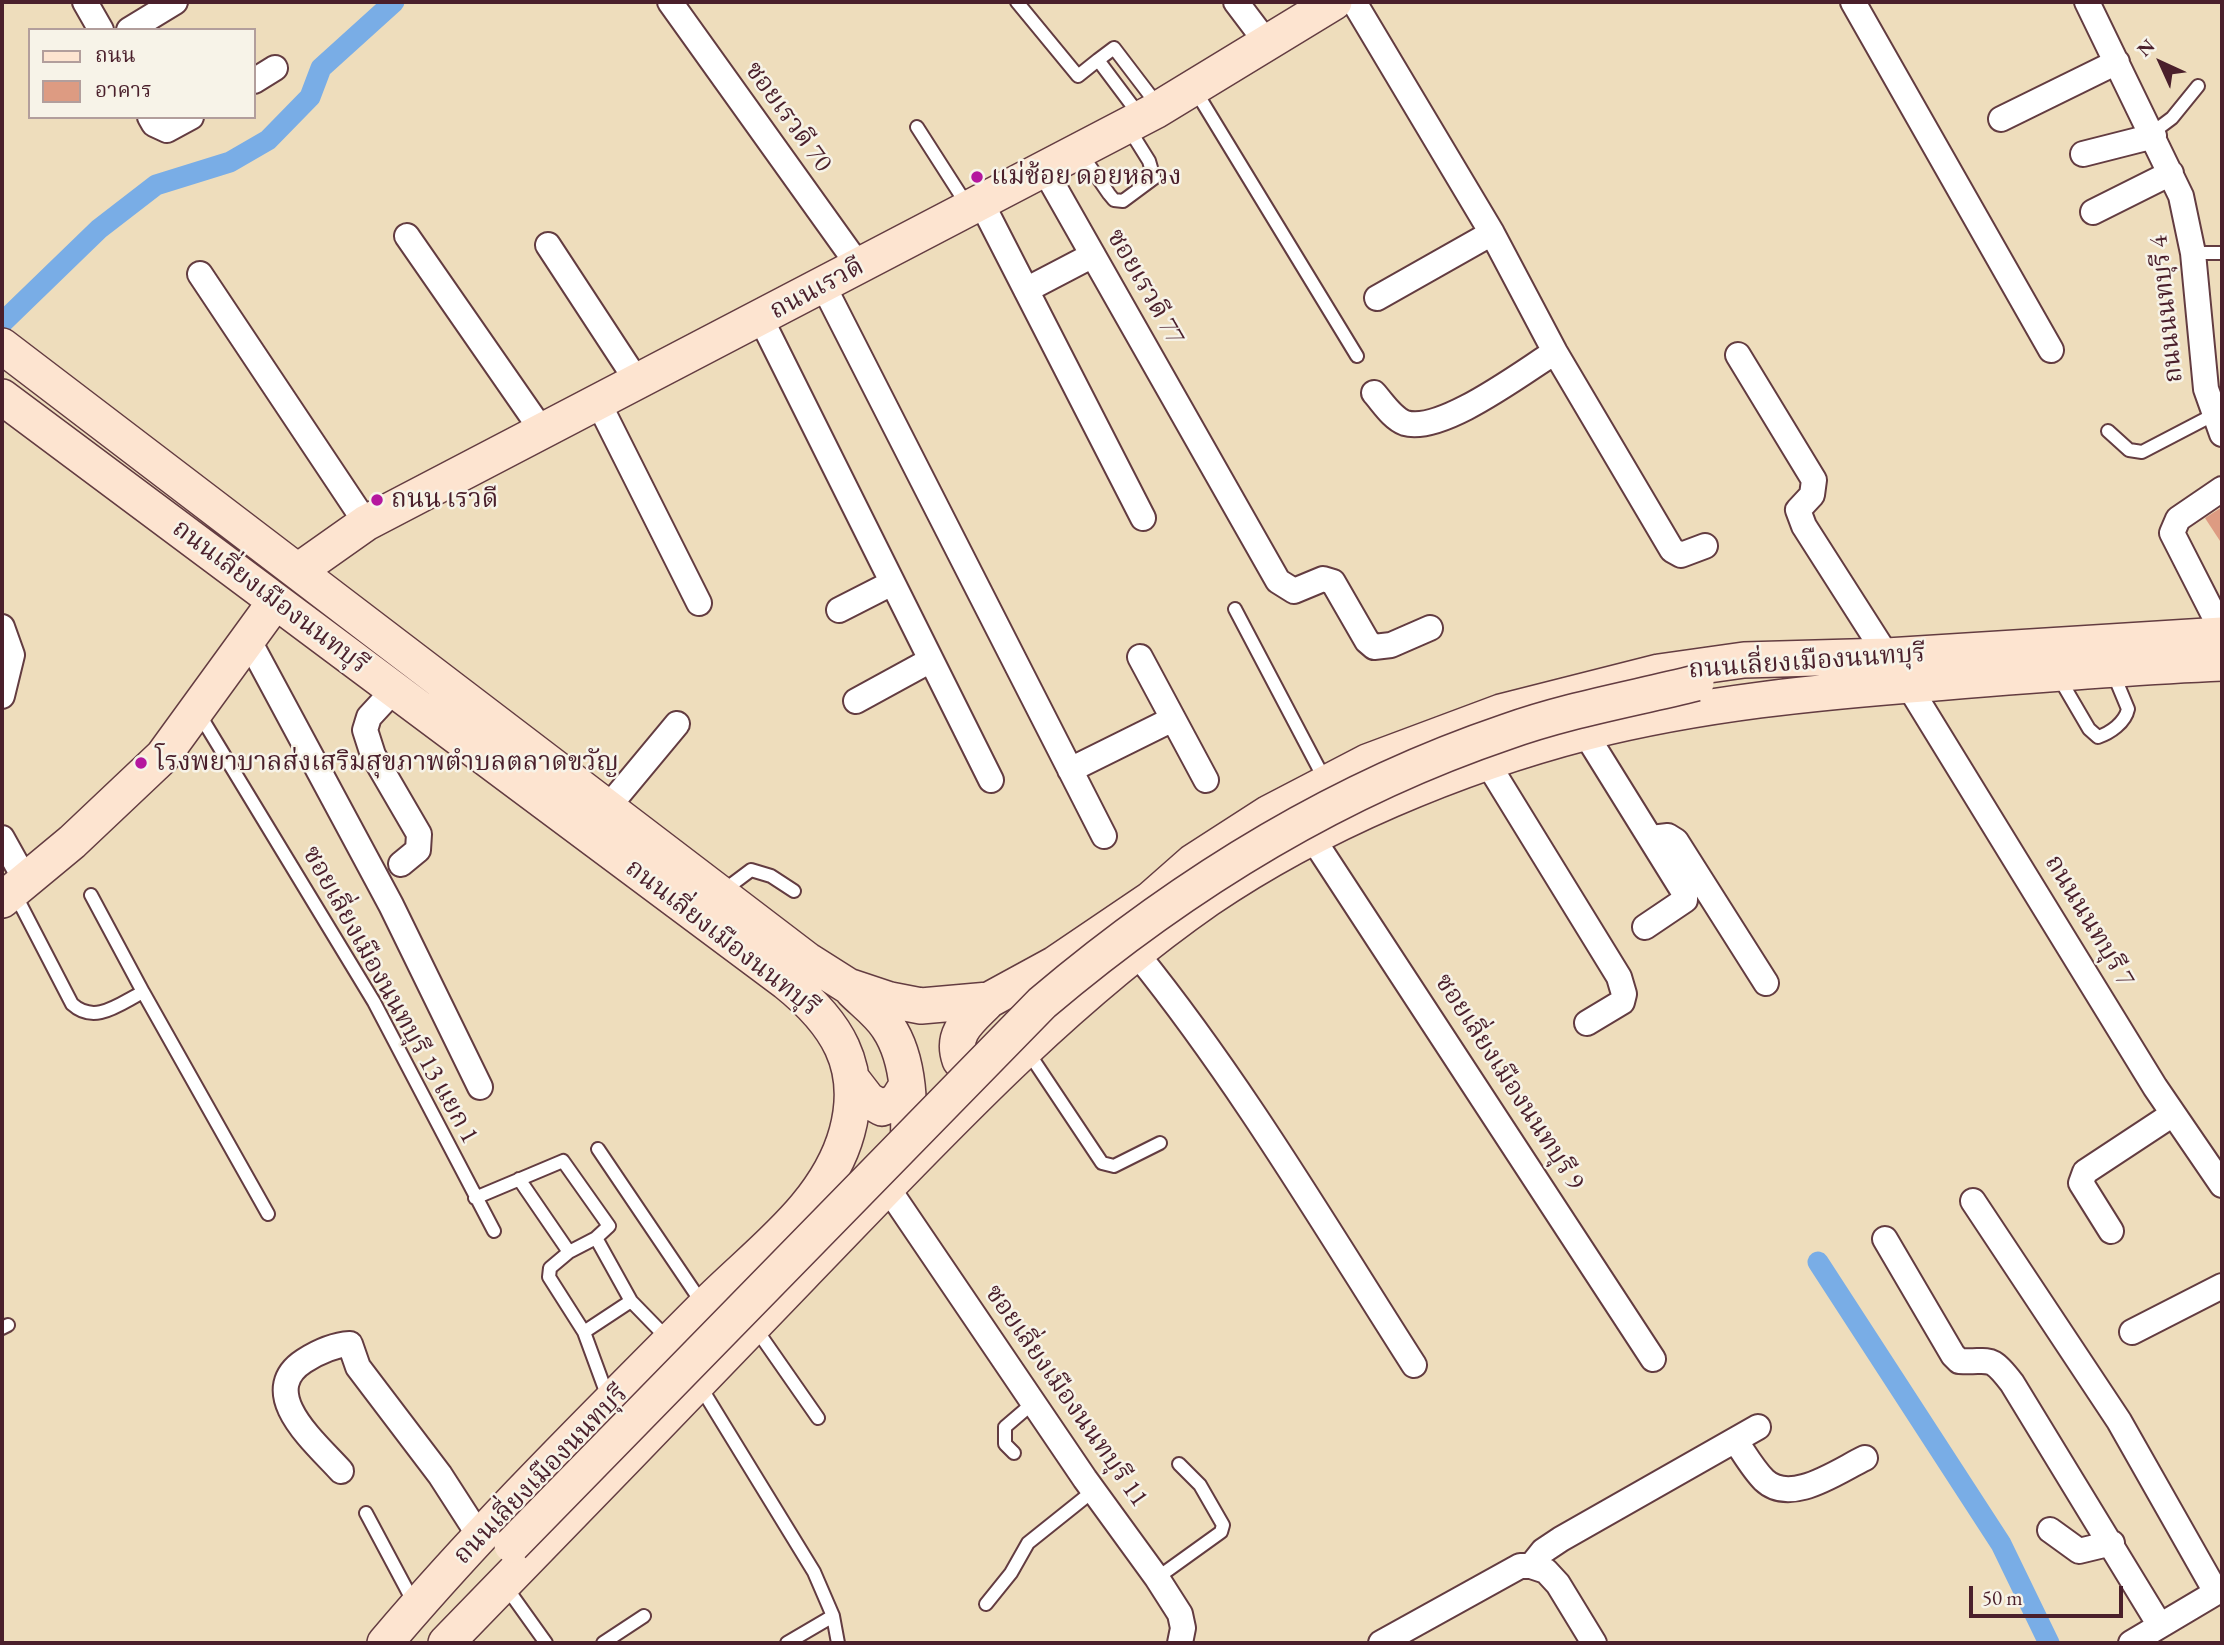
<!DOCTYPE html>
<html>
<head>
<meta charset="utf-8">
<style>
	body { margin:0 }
	#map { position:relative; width:2224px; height:1645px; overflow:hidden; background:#eeddbc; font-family:"EB Garamond","Noto Serif Thai",serif }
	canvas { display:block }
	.frame { position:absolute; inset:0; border:4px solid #4a1f2b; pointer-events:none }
	.legend { position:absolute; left:28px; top:28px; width:228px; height:91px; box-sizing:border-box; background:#f7f3e8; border:2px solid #b29e9c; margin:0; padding:9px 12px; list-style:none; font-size:21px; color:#4a1f2b }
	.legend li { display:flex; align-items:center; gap:14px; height:35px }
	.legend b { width:35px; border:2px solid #b29e9c }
	.north { position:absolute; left:2126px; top:28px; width:70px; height:70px; -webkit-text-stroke:5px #f7f3e8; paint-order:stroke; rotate:315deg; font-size:19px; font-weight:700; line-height:28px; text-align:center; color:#4a1f2b }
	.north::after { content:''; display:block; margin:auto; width:24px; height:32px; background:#4a1f2b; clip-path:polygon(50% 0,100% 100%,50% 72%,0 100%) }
	.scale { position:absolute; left:1969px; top:1586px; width:154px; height:32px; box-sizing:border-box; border:4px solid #4a1f2b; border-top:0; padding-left:9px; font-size:21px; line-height:24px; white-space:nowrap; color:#4a1f2b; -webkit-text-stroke:5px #f7f3e8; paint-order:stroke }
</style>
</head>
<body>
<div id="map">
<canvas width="2224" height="1645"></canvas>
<div class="frame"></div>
<ul class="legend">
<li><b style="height:9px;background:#fde4d0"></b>ถนน</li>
<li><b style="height:19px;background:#dd9b82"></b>อาคาร</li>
</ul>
<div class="north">N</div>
<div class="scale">50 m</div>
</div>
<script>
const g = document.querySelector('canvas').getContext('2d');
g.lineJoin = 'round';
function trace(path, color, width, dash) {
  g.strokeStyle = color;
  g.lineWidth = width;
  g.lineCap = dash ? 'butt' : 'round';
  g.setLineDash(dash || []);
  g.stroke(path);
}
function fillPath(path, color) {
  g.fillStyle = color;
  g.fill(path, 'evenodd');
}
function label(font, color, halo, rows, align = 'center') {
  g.font = font + ' "EB Garamond","Noto Serif Thai",serif';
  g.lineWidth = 5;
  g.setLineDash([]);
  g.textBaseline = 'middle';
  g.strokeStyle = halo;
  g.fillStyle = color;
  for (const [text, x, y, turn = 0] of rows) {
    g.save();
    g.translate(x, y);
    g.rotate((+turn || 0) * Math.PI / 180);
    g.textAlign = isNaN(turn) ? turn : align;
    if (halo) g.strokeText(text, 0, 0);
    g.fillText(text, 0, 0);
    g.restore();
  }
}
const canal = new Path2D(`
	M 2,323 L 99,229 L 156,185 L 230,162 L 268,140 L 310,97 L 321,68 L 394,2
	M 1818,1262 L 2001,1544 L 2049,1643`);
const building = new Path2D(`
	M 2222,507 L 2222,544 L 2205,518 Z`);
const lane = new Path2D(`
	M 1017,2 L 1078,76 L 1098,60 L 1140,116
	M 1098,60 L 1114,48 L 1159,107
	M 1195,90 L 1357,356
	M 917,127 L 967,205
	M 2152,133 L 2172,118 L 2198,86
	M 1080,152 L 1109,194 L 1114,200 L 1123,201 L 1154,178 L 1149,161 L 1129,129
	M 2193,253 L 2222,253
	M 2108,431 L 2129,450 L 2142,452 L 2213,415
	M 1235,609 L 1326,782
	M 2058,676 L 2089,729 L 2098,737 C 2110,733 2125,723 2128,709 L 2113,673
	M 198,712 L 374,1002 L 494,1231
	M 723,891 L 751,870 L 771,876 L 794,891
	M 15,894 L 72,1004 C 95,1025 119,1004 143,992 L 268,1214
	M 91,895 L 143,992
	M 1028,1052 L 1102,1163 L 1114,1166 L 1160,1143
	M 598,1149 L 702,1303
	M 519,1179 L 569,1252 L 596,1238 L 631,1301 L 669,1340
	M 475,1198 L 563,1161 L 609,1226 L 596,1238
	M 569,1252 L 550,1268 L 549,1277 L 584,1332 L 609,1400
	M 2,1328 L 8,1325
	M 756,1329 L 818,1418
	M 584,1332 L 631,1301
	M 700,1386 L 814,1572 L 833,1616 L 838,1643
	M 1014,1453 L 1005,1444 L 1005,1427 L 1033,1403
	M 366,1513 L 414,1603
	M 1157,1578 L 1221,1532 L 1223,1525 L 1200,1485 L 1179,1464
	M 506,1587 L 546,1643
	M 986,1604 L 1011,1573 L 1028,1543 L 1093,1491
	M 603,1643 L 644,1616
	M 787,1643 L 833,1616`);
const street = new Path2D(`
	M 85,2 L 101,30
	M 670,2 L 859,266
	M 1236,2 L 1267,43
	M 1354,2 L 1492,233 L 1555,352 L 1672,550 L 1681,555 L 1705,546
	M 1853,2 L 2051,350
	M 2087,2 L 2181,196 L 2193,253 L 2206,389 L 2222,434
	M 129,30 L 175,2
	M 254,81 L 275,68
	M 150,117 L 154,124 L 167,130 L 191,117
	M 2001,119 L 2117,62
	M 2083,154 L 2154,136
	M 1044,169 L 1278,581 L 1294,591 L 1323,579 L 1333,582 L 1367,641 L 1374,647 L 1391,645 L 1430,628
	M 981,202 L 1143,518
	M 2093,212 L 2171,173
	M 407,236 L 543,432
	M 548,245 L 637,381
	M 200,274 L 366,523
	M 823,285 L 1104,836
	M 1026,290 L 1093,255
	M 1377,298 L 1492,233
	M 761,319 L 991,780
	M 1738,355 L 1814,480 L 1812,495 L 1798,510 L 1804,526 L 1887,656
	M 1374,393 C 1383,403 1392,418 1405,423 C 1442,434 1524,371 1555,352
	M 598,402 L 699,603
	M 2222,489 L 2178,519 L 2172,533 L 2222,631
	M 839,610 L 892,583
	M 2,627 L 12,655 L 2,696
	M 248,639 L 391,905 L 480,1087
	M 1140,657 L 1206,780
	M 1908,685 L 2155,1087 L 2222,1185
	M 394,690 L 369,717 L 365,730 L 373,755 L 419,834 L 418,850 L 401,864
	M 856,701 L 931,660
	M 1585,733 L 1685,894 L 1685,900 L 1645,927
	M 1488,764 L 1619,977 L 1624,994 L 1622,1002 L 1587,1023
	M 1070,770 L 1173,719
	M 608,807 L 677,724
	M 2,838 L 26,881
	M 1651,838 L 1668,836 L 1676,841 L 1766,983
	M 1313,839 L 1653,1359
	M 1137,954 C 1241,1083 1325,1226 1414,1365
	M 887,1187 L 1085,1479 L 1157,1578 L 1180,1614 L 1183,1628 L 1180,1643
	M 1973,1201 L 2119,1421 L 2216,1592
	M 2111,1231 L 2081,1183 L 2085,1172 L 2173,1114
	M 1885,1239 L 1953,1355 L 1959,1361 C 1991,1363 1989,1353 2012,1383 L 2159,1624
	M 2132,1332 L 2222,1286
	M 1735,1440 C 1744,1453 1753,1469 1764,1480 C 1791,1506 1839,1470 1865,1458
	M 341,1471 C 317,1444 255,1393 304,1361 C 318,1352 333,1345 350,1344 L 358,1367 L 440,1475 L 480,1537
	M 2050,1530 L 2079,1551 L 2112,1543
	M 1531,1566 L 1546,1571 L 1558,1584 L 1594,1643
	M 1381,1643 L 1520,1566 L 1531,1566 L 1543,1551 L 1561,1539 L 1758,1427
	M 2131,1643 L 2222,1589`);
const secondary = new Path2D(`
	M 2,346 L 807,960 L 848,986 L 890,1000 L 921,1006 L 989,1000 L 1055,964 L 1151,899 L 1193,862 L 1269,813 L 1367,762 L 1501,712 L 1659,672 L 1744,660 L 1887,656 L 2222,635
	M 2,397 L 786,982 C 836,1022 865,1066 847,1132 C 827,1206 756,1254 705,1306 C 596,1416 485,1525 385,1643
	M 298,571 L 366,523 L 1155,111 L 1334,2
	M 2,900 L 72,842 L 163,756 L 275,602
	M 853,991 C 864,1002 879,1013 888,1027 C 913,1064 909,1119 908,1162
	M 989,1000 C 971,1019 950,1032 960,1060 L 973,1066 L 1007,1058
	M 851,1078 L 868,1100 L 882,1108 L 897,1101 L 907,1085
	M 446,1643 C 565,1521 684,1398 802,1275 C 930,1143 1056,1005 1208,899 C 1318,824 1459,765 1587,732 C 1702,703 1817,692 1935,683 C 2031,675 2126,667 2222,663`);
const secondaryBridge = new Path2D(`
	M 512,1545 L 1042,1003 C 1179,887 1335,790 1506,732 C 1567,710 1632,699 1696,683`);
const markers = [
	[977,177,7,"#b5179e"],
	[377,500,7,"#b5179e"],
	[141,763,7,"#b5179e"]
];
const streetNames = [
	["ซอยเรวดี 70",788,117,54],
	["ซอยเรวดี 77",1145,287,60],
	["ถนนเรวดี",817,289,-28],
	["ถนนนนทบุรี 4",2167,309,-96],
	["ถนนเลี่ยงเมืองนนทบุรี",270,597,37],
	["ถนนเลี่ยงเมืองนนทบุรี",1807,662,-4],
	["ถนนนนทบุรี 7",2089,921,59],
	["ถนนเลี่ยงเมืองนนทบุรี",722,938,38],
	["ซอยเลี่ยงเมืองนนทบุรี 13 แยก 1",390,995,61],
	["ซอยเลี่ยงเมืองนนทบุรี 9",1509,1082,57],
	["ซอยเลี่ยงเมืองนนทบุรี 11",1066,1396,55],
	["ถนนเลี่ยงเมืองนนทบุรี",541,1475,-46]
];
const poiNames = [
	["แม่ช้อย ดอยหลวง",991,177],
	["ถนน เรวดี",391,500],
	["โรงพยาบาลส่งเสริมสุขภาพตำบลตลาดขวัญ",155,763]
];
trace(canal, '#79ade6', 21);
fillPath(building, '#dd9b82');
trace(lane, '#633c41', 16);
trace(street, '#633c41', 28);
trace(secondary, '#633c41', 38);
trace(lane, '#fff', 12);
trace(street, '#fff', 24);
trace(secondary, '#fde4d0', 35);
trace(secondaryBridge, '#633c41', 38, []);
trace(secondaryBridge, '#fde4d0', 35);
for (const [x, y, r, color] of markers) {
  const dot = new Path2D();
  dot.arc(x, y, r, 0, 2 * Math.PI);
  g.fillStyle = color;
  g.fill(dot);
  trace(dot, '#f7f3e8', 2.5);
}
label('26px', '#4a1f2b', '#f7f3e8', streetNames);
label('26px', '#4a1f2b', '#f7f3e8', poiNames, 'left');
</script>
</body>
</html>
